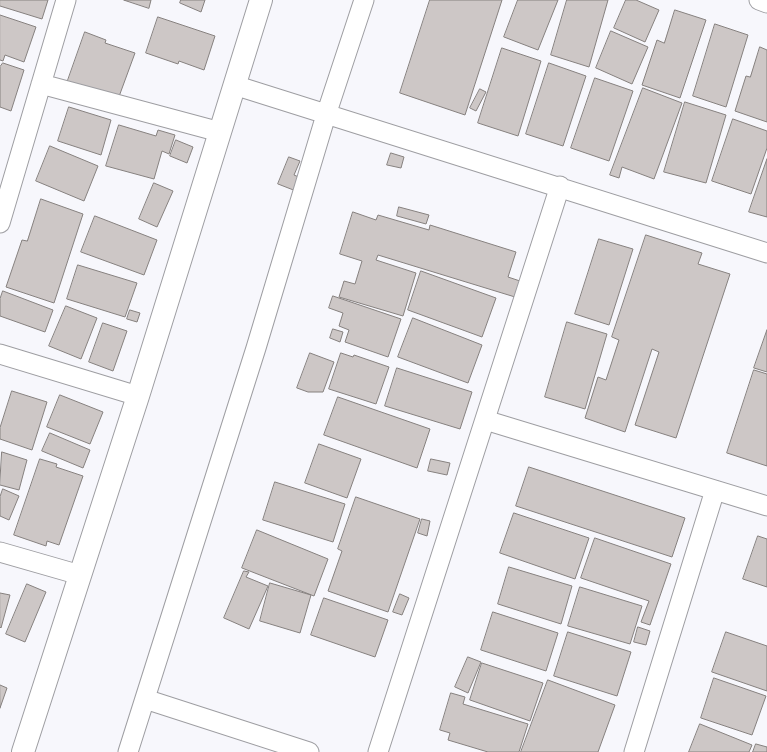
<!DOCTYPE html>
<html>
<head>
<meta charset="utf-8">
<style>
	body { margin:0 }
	canvas { display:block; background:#f7f7fc }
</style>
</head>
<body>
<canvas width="767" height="752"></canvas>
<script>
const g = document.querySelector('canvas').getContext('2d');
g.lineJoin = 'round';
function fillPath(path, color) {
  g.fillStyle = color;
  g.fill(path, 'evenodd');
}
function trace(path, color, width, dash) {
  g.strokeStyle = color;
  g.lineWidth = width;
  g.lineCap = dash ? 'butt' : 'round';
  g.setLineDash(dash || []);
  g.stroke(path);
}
const building = new Path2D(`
	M 0,0 L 48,0 L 42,19 L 0,6 Z
	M 124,0 L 151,0 L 149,8 Z
	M 181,0 L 205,0 L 201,12 L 180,3 Z
	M 430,0 L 502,0 L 465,115 L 400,93 Z
	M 518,0 L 558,0 L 538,50 L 504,37 Z
	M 567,0 L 608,0 L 589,67 L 551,55 Z
	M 626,0 L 636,0 L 659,10 L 645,42 L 614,28 Z
	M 675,10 L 706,20 L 680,98 L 642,85 L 657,40 L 664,43 Z
	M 0,15 L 36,27 L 24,62 L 5,55 L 3,61 L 0,60 Z
	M 158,17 L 215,36 L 204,70 L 179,61 L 178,64 L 146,53 Z
	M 715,24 L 748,35 L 726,107 L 693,96 Z
	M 611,31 L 648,47 L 632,84 L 596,68 Z
	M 85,32 L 106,40 L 105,43 L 135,53 L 117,102 L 67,83 Z
	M 760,47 L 767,50 L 767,122 L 735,111 L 746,76 L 750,77 Z
	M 502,48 L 541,61 L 518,136 L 478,123 Z
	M 3,63 L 24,70 L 11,111 L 0,107 L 0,67 Z
	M 549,63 L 586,76 L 563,146 L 526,134 Z
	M 595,78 L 633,91 L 609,161 L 571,148 Z
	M 643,88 L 682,103 L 654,179 L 622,167 L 619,178 L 610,175 Z
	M 480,89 L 486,92 L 476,111 L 470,108 Z
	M 685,102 L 726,115 L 706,183 L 664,172 Z
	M 69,107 L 111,120 L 101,155 L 58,141 Z
	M 733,119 L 767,131 L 767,148 L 751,194 L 712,181 Z
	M 119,125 L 156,136 L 158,130 L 175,135 L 169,154 L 162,151 L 154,179 L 106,166 Z
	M 176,140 L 193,147 L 187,163 L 170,156 Z
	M 50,146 L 98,166 L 84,201 L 36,181 Z
	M 391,153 L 404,157 L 401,168 L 387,165 Z
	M 289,157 L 300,161 L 294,175 L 301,178 L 296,191 L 278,184 Z
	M 767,159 L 767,217 L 749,212 Z
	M 154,183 L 173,191 L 157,227 L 139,219 Z
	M 41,199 L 83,214 L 54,303 L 6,287 L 22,240 L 27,241 Z
	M 399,207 L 429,215 L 426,224 L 397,216 Z
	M 353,212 L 376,220 L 378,215 L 429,230 L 430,225 L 516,252 L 508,277 L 520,281 L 515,297 L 378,255 L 376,260 L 416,273 L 403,316 L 339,297 L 344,281 L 355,284 L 362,261 L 340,254 Z
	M 95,216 L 157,240 L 144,275 L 81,252 Z
	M 646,235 L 702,253 L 698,264 L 730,274 L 676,438 L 635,425 L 659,352 L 652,349 L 625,432 L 585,418 L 598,377 L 606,380 L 619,340 L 612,337 Z
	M 599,239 L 633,249 L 609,325 L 575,314 Z
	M 78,265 L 137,283 L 125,317 L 67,299 Z
	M 421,271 L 496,298 L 482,337 L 408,310 Z
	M 3,291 L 53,310 L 45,332 L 0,316 L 0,299 Z
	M 333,296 L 401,319 L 388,357 L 345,342 L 349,330 L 339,326 L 343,313 L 329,308 Z
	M 66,306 L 97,318 L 81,359 L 49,346 Z
	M 130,310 L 140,313 L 137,322 L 127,319 Z
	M 413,318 L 482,345 L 468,383 L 398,357 Z
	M 567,322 L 607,334 L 585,409 L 545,397 Z
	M 103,323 L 127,331 L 113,371 L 89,362 Z
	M 333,329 L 343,332 L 340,342 L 330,338 Z
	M 767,330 L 767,372 L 754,368 Z
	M 310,353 L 334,362 L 323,392 L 308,392 L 297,388 Z
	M 341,353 L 353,357 L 354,355 L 389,367 L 376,404 L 329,389 Z
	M 397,368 L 472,392 L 460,429 L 385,406 Z
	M 754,370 L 767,374 L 767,466 L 727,453 Z
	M 12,391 L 47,402 L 32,450 L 0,439 L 0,428 Z
	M 60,395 L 103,412 L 90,444 L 47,427 Z
	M 338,397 L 430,429 L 417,468 L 324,435 Z
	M 50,433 L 90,450 L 83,468 L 42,451 Z
	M 319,444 L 361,459 L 347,498 L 305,483 Z
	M 2,452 L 27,460 L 19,490 L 0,485 Z
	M 40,459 L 57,464 L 56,467 L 83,476 L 59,545 L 47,541 L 46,546 L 14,535 Z
	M 431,459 L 450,463 L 447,475 L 428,471 Z
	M 529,467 L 685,518 L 672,557 L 516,506 Z
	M 275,482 L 345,504 L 333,542 L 263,520 Z
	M 3,489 L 19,496 L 9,520 L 0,516 L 0,497 Z
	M 356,497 L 420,519 L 388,612 L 328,591 L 342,551 L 338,549 Z
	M 514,513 L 589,538 L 575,579 L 500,553 Z
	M 422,519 L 430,521 L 427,536 L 418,533 Z
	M 257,530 L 328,559 L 314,596 L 242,568 Z
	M 758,536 L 767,539 L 767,587 L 743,579 Z
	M 595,538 L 671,564 L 650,625 L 641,622 L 649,601 L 581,578 Z
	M 509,567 L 572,586 L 561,624 L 498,604 Z
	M 244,571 L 249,572 L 246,577 L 268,586 L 249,629 L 224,618 Z
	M 270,583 L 311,595 L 300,633 L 260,621 Z
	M 27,584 L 46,592 L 25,642 L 6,634 Z
	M 580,587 L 642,606 L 630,644 L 568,626 Z
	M 0,593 L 10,595 L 1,628 L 0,627 Z
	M 400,594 L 409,598 L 402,615 L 393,612 Z
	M 324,598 L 388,620 L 375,657 L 311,635 Z
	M 493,612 L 558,633 L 546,671 L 481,650 Z
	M 638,627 L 650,631 L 646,645 L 634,642 Z
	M 568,632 L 631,652 L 617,696 L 554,676 Z
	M 726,632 L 767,646 L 767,691 L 712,672 Z
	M 468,657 L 481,662 L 468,693 L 455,687 Z
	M 482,663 L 543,683 L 530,721 L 470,700 Z
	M 714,678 L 766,696 L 752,735 L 701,718 Z
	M 548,680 L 615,705 L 598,752 L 521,752 Z
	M 0,685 L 7,688 L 0,708 Z
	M 451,693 L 465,697 L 463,704 L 528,724 L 519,752 L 488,752 L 448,740 L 450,733 L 440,730 Z
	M 700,724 L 752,745 L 749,752 L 689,752 Z
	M 756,744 L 767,747 L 767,752 L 753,752 Z`);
const minor = new Path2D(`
	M 759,0 L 767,3
	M 41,84 L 220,132
	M 234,85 L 767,253
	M 0,223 L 66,0
	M 0,354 L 138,396
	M 485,420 L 767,506
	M 0,552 L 80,575
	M 145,699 L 309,752
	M 128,752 L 256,348 L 326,115 L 364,0
	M 378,752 L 560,186
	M 634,752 L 715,490`);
const tertiary = new Path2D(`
	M 23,752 L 138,396 L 261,0`);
fillPath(building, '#cdc7c6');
trace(building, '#86817f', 1);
trace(minor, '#9e9ea2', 21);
trace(tertiary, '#9e9ea2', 24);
trace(minor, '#fff', 19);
trace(tertiary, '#fff', 22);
</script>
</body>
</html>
